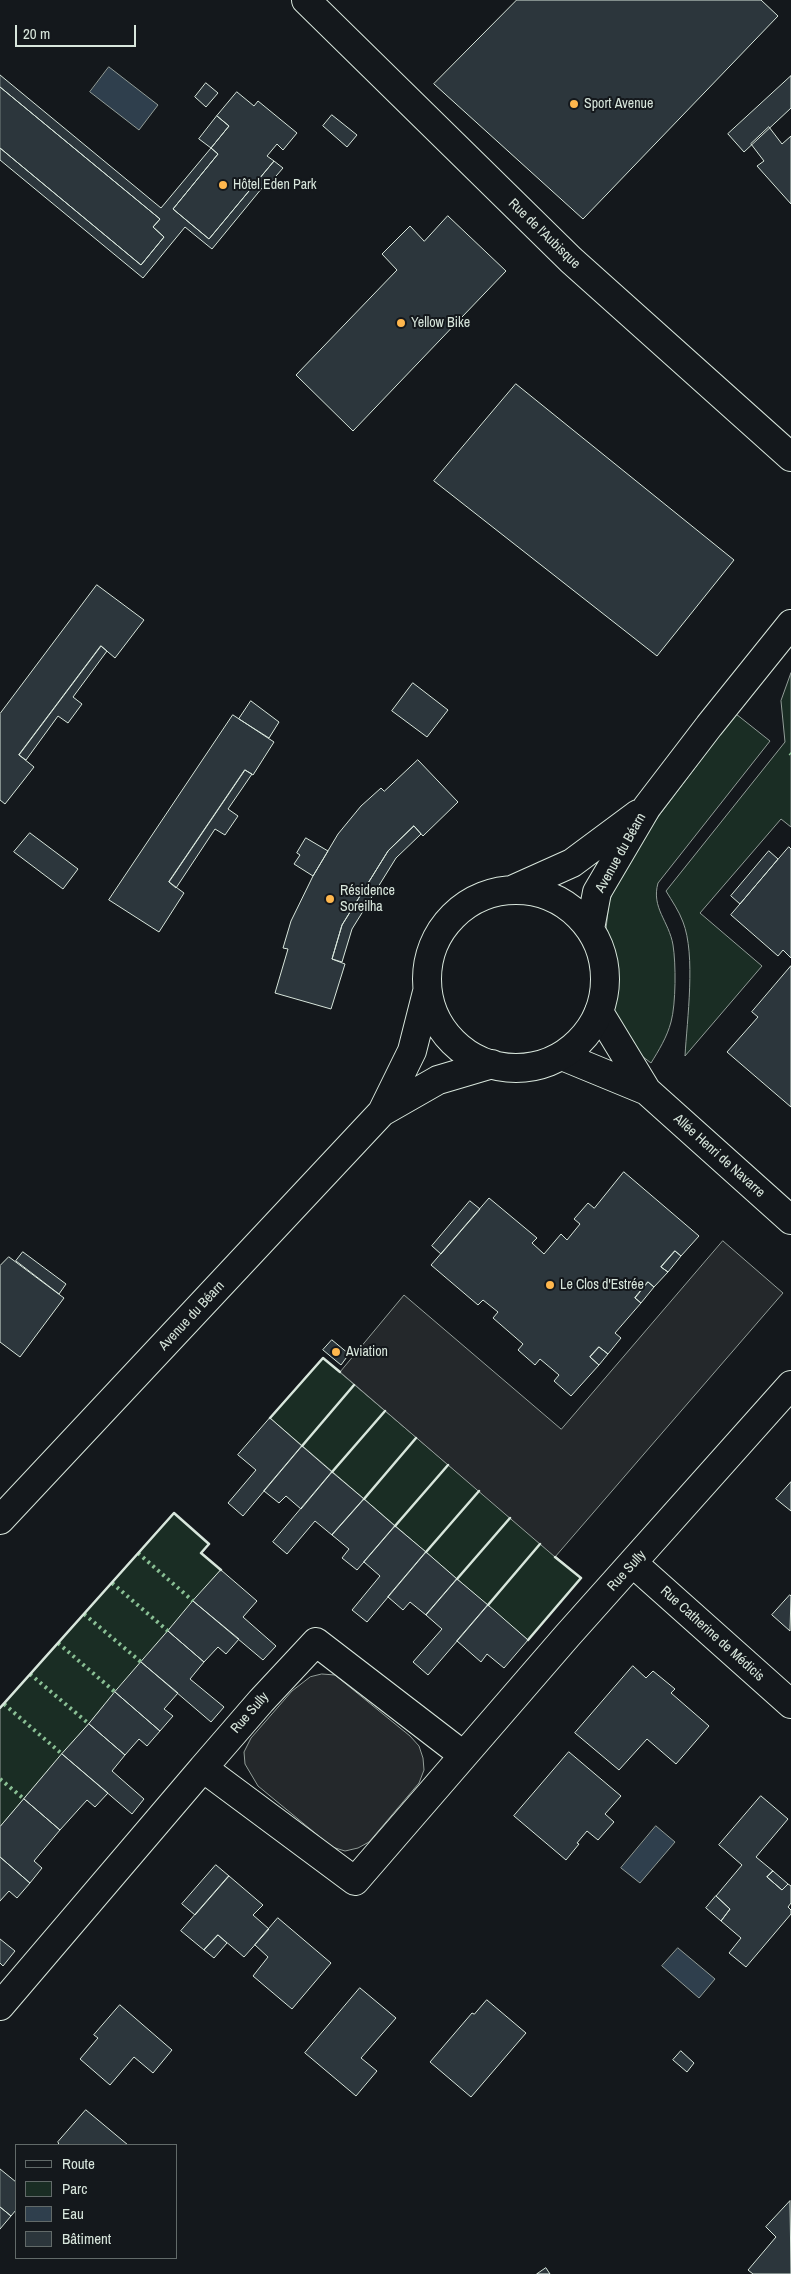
<!DOCTYPE html>
<html>
<head>
<meta charset="utf-8">
<style>
	body { margin:0 }
	#map { position:relative; width:791px; height:2274px; overflow:hidden; background:#14181c; font-family:"Archivo Narrow",sans-serif }
	canvas { display:block }
	.legend { position:absolute; left:15px; top:2144px; width:162px; height:115px; box-sizing:border-box; background:#14181c; border:1px solid #626a69; margin:0; padding:6px 9px; list-style:none; font-size:15px; color:#d8e6dc }
	.legend li { display:flex; align-items:center; gap:10px; height:25px }
	.legend b { width:25px; border:1px solid #626a69 }
	.scale { position:absolute; left:15px; top:25px; width:121px; height:22px; box-sizing:border-box; border:2px solid #d8e6dc; border-top:0; padding-left:6px; font-size:15px; line-height:18px; white-space:nowrap; color:#d8e6dc; -webkit-text-stroke:4px #14181c; paint-order:stroke }
</style>
</head>
<body>
<div id="map">
<canvas width="791" height="2274"></canvas>
<ul class="legend">
<li><b style="height:6px;background:#14181c"></b>Route</li>
<li><b style="height:14px;background:#1a2d24"></b>Parc</li>
<li><b style="height:14px;background:#2f3f4d"></b>Eau</li>
<li><b style="height:14px;background:#2c363c"></b>Bâtiment</li>
</ul>
<div class="scale">20 m</div>
</div>
<script>
const g = document.querySelector('canvas').getContext('2d');
g.lineJoin = 'round';
function fillPath(path, color) {
  g.fillStyle = color;
  g.fill(path, 'evenodd');
}
function trace(path, color, width, dash) {
  g.strokeStyle = color;
  g.lineWidth = width;
  g.lineCap = dash ? 'butt' : 'round';
  g.setLineDash(dash || []);
  g.stroke(path);
}
function label(font, color, halo, rows, align = 'center') {
  g.font = font + ' "Archivo Narrow",sans-serif';
  g.lineWidth = 4;
  g.setLineDash([]);
  g.textBaseline = 'middle';
  g.strokeStyle = halo;
  g.fillStyle = color;
  for (const [text, x, y, turn = 0] of rows) {
    g.save();
    g.translate(x, y);
    g.rotate((+turn || 0) * Math.PI / 180);
    g.textAlign = isNaN(turn) ? turn : align;
    if (halo) g.strokeText(text, 0, 0);
    g.fillText(text, 0, 0);
    g.restore();
  }
}
const green = new Path2D(`
	M 791,673 L 791,827 L 781,819 L 700,913 L 762,966 L 685,1056 C 687,1020 696,955 683,922 C 679,911 672,901 666,891 L 785,742 L 781,701 Z
	M 736,714 L 770,741 L 658,883 C 651,908 669,921 673,945 C 676,963 676,1004 671,1022 C 667,1037 659,1050 651,1063 L 633,1049 L 613,1016 L 617,982 L 613,953 L 606,929 L 609,902 L 625,861 Z
	M 323,1358 L 581,1578 L 528,1640 L 270,1418 Z
	M 174,1513 L 209,1544 L 202,1553 L 221,1570 L 0,1827 L 0,1708 Z`);
const parking = new Path2D(`
	M 723,1241 L 783,1293 L 555,1557 L 340,1372 L 404,1295 L 561,1429 Z
	M 322,1674 L 335,1675 L 410,1736 L 419,1746 L 423,1758 L 424,1770 L 419,1783 L 369,1842 L 358,1848 L 345,1851 L 332,1847 L 258,1786 L 245,1764 L 244,1752 L 251,1738 L 292,1691 L 310,1677 Z`);
const water = new Path2D(`
	M 109,67 L 158,105 L 139,130 L 90,92 Z
	M 656,1826 L 675,1842 L 640,1883 L 621,1868 Z
	M 678,1948 L 715,1979 L 699,1998 L 662,1966 Z`);
const building = new Path2D(`
	M 517,0 L 761,0 L 778,16 L 583,219 L 434,84 Z
	M 0,75 L 161,208 L 211,148 L 218,154 L 173,209 L 209,239 L 274,161 L 283,168 L 264,190 L 262,188 L 212,249 L 185,227 L 143,278 L 0,160 L 0,148 L 141,265 L 164,237 L 153,227 L 160,219 L 0,87 Z
	M 791,76 L 791,108 L 744,152 L 728,134 Z
	M 206,83 L 218,93 L 206,107 L 195,97 Z
	M 0,87 L 160,219 L 153,227 L 164,237 L 141,265 L 0,148 Z
	M 237,92 L 254,106 L 258,101 L 297,133 L 283,150 L 277,144 L 267,156 L 274,161 L 209,239 L 173,209 L 218,154 L 211,148 L 229,126 L 217,116 Z
	M 332,115 L 357,135 L 347,147 L 323,126 Z
	M 217,116 L 229,126 L 211,148 L 199,139 Z
	M 769,127 L 782,144 L 791,136 L 791,204 L 757,166 L 764,161 L 751,144 Z
	M 448,216 L 506,271 L 353,431 L 296,375 L 397,270 L 382,254 L 410,226 L 424,241 Z
	M 516,384 L 734,560 L 657,656 L 434,481 Z
	M 97,585 L 144,620 L 115,658 L 101,646 L 19,755 L 34,767 L 5,804 L 0,800 L 0,714 Z
	M 101,646 L 107,651 L 73,697 L 82,704 L 68,723 L 58,716 L 26,760 L 19,755 Z
	M 413,683 L 448,710 L 427,737 L 392,711 Z
	M 251,701 L 279,722 L 269,738 L 239,719 Z
	M 233,715 L 274,742 L 253,775 L 245,770 L 169,882 L 184,893 L 159,932 L 109,900 Z
	M 418,760 L 458,802 L 423,836 L 414,826 L 388,851 L 342,925 L 332,959 L 345,964 L 331,1009 L 275,993 L 288,949 L 283,948 L 291,921 L 313,876 L 338,834 L 361,806 L 381,788 L 384,791 Z
	M 245,770 L 252,774 L 228,809 L 238,816 L 225,835 L 215,829 L 176,888 L 169,882 Z
	M 414,826 L 421,834 L 396,858 L 352,929 L 342,962 L 332,959 L 342,925 L 388,851 Z
	M 30,833 L 78,869 L 63,889 L 14,852 Z
	M 306,838 L 328,851 L 313,876 L 294,864 L 300,855 L 297,853 Z
	M 789,847 L 791,849 L 791,958 L 783,950 L 778,956 L 731,915 Z
	M 769,851 L 778,859 L 740,904 L 731,896 Z
	M 791,966 L 791,1107 L 727,1052 L 758,1017 L 752,1012 Z
	M 624,1172 L 699,1236 L 681,1256 L 675,1251 L 661,1267 L 668,1272 L 654,1287 L 648,1282 L 635,1298 L 641,1303 L 615,1333 L 621,1338 L 608,1354 L 599,1347 L 590,1357 L 599,1365 L 571,1396 L 554,1381 L 559,1375 L 540,1359 L 535,1365 L 518,1350 L 523,1344 L 493,1318 L 498,1312 L 483,1300 L 478,1305 L 431,1265 L 489,1198 L 537,1238 L 532,1243 L 544,1254 L 561,1234 L 567,1240 L 580,1224 L 574,1219 L 588,1203 L 594,1208 Z
	M 470,1201 L 480,1209 L 441,1254 L 432,1246 Z
	M 675,1251 L 681,1256 L 668,1272 L 661,1267 Z
	M 23,1252 L 66,1284 L 59,1294 L 16,1261 Z
	M 9,1257 L 64,1298 L 20,1357 L 0,1342 L 0,1266 Z
	M 648,1282 L 654,1287 L 641,1303 L 635,1298 Z
	M 332,1340 L 349,1354 L 341,1365 L 323,1350 Z
	M 599,1347 L 608,1354 L 599,1365 L 590,1357 Z
	M 270,1418 L 302,1446 L 243,1516 L 228,1503 L 256,1470 L 238,1455 Z
	M 302,1446 L 332,1472 L 301,1509 L 286,1496 L 279,1503 L 264,1491 Z
	M 332,1472 L 364,1499 L 332,1535 L 315,1521 L 287,1554 L 273,1542 Z
	M 791,1482 L 791,1511 L 776,1499 Z
	M 364,1499 L 395,1526 L 357,1570 L 342,1558 L 349,1549 L 332,1535 Z
	M 395,1526 L 426,1552 L 367,1622 L 352,1610 L 380,1576 L 364,1562 Z
	M 426,1552 L 457,1579 L 426,1615 L 410,1602 L 403,1610 L 388,1597 Z
	M 221,1570 L 257,1601 L 243,1617 L 276,1646 L 263,1660 L 193,1601 Z
	M 457,1579 L 488,1605 L 428,1675 L 413,1662 L 442,1629 L 426,1615 Z
	M 790,1595 L 791,1596 L 790,1631 L 772,1615 Z
	M 193,1601 L 239,1639 L 226,1654 L 218,1647 L 204,1662 L 168,1631 Z
	M 488,1605 L 528,1640 L 504,1668 L 487,1654 L 481,1662 L 457,1641 Z
	M 168,1631 L 204,1662 L 190,1679 L 224,1707 L 211,1722 L 141,1662 Z
	M 141,1662 L 178,1693 L 164,1709 L 173,1716 L 160,1731 L 115,1692 Z
	M 633,1666 L 646,1678 L 653,1671 L 675,1689 L 671,1693 L 709,1726 L 676,1764 L 647,1739 L 619,1770 L 575,1733 Z
	M 115,1692 L 160,1731 L 147,1746 L 139,1739 L 125,1755 L 89,1724 Z
	M 89,1724 L 125,1755 L 112,1771 L 144,1799 L 132,1814 L 62,1754 Z
	M 569,1752 L 621,1796 L 605,1814 L 614,1822 L 598,1840 L 587,1831 L 577,1843 L 579,1844 L 566,1860 L 514,1816 Z
	M 62,1754 L 108,1793 L 95,1807 L 87,1800 L 60,1830 L 24,1799 Z
	M 761,1796 L 788,1819 L 756,1857 L 773,1871 L 767,1877 L 782,1890 L 788,1884 L 791,1886 L 791,1903 L 788,1907 L 791,1910 L 791,1914 L 746,1967 L 729,1953 L 741,1938 L 721,1921 L 730,1909 L 716,1896 L 742,1865 L 719,1845 Z
	M 24,1799 L 60,1830 L 34,1861 L 42,1868 L 30,1883 L 0,1857 L 0,1827 Z
	M 0,1857 L 30,1883 L 17,1898 L 9,1891 L 0,1901 Z
	M 216,1865 L 229,1876 L 195,1915 L 182,1904 Z
	M 773,1871 L 788,1884 L 782,1890 L 767,1877 Z
	M 229,1876 L 263,1905 L 253,1915 L 269,1929 L 244,1957 L 218,1935 L 204,1950 L 181,1931 Z
	M 716,1896 L 730,1909 L 721,1921 L 706,1908 Z
	M 278,1918 L 331,1963 L 292,2009 L 253,1976 L 268,1957 L 255,1945 Z
	M 218,1935 L 227,1943 L 214,1958 L 204,1950 Z
	M 0,1939 L 15,1951 L 3,1966 L 0,1963 Z
	M 360,1988 L 396,2018 L 361,2058 L 377,2071 L 356,2096 L 305,2053 Z
	M 487,2000 L 526,2033 L 471,2097 L 430,2062 L 472,2013 L 474,2014 Z
	M 120,2005 L 172,2050 L 153,2073 L 134,2057 L 110,2085 L 80,2059 L 98,2038 L 94,2035 Z
	M 681,2051 L 694,2063 L 687,2072 L 673,2060 Z
	M 86,2110 L 128,2145 L 59,2145 L 58,2142 Z
	M 0,2169 L 16,2182 L 16,2210 L 11,2216 L 0,2207 Z
	M 790,2201 L 791,2274 L 753,2274 L 748,2270 L 776,2237 L 766,2227 Z
	M 0,2207 L 11,2216 L 0,2229 Z
	M 546,2268 L 550,2274 L 537,2274 Z`);
const street = new Path2D(`
	M 306,0 L 571,260 L 791,457
	M 599,1012 L 647,1091 L 791,1220
	M 562,1056 L 647,1091
	M 634,1564 L 791,1704
	M 203,1768 L 261,1701 L 316,1642 L 463,1755
	M 0,2006 L 203,1768 L 355,1881 L 567,1636 L 791,1385`);
const secondary = new Path2D(`
	M 514,889 L 572,863 L 638,814
	M427 979a89 89 0 1 1 178 0a89 89 0 1 1-178 0Z
	M 590,929 L 597,892 L 647,807 L 709,726 L 791,624
	M 382,1112 L 438,1080 L 492,1064
	M 0,1520 L 382,1112 L 412,1051 L 427,992`);
const hedge = new Path2D(`
	M 790,753 L 791,754
	M 138,1553 L 193,1601
	M 112,1583 L 168,1631
	M 84,1614 L 141,1662
	M 58,1643 L 115,1692
	M 30,1674 L 89,1724
	M 4,1704 L 62,1754
	M 0,1779 L 24,1799`);
const wall = new Path2D(`
	M 270,1418 L 323,1358 L 340,1372
	M 302,1446 L 354,1385
	M 332,1472 L 385,1411
	M 364,1499 L 416,1438
	M 395,1526 L 448,1465
	M 426,1552 L 479,1491
	M 457,1579 L 510,1518
	M 488,1605 L 540,1544
	M 528,1640 L 581,1578 L 555,1557
	M 0,1708 L 174,1513 L 209,1544 L 201,1553 L 221,1570`);
const markers = [
	[574,104,5,"#ffb74d"],
	[223,185,5,"#ffb74d"],
	[401,323,5,"#ffb74d"],
	[330,899,5,"#ffb74d"],
	[550,1285,5,"#ffb74d"],
	[336,1352,5,"#ffb74d"]
];
const poiNames = [
	["Sport Avenue",584,104],
	["Hôtel Eden Park",233,185],
	["Yellow Bike",411,323],
	["Résidence",340,891],
	["Soreilha",340,907],
	["Le Clos d'Estrée",560,1285],
	["Aviation",346,1352]
];
const streetNames = [
	["Rue de l'Aubisque",544,234,44],
	["Avenue du Béarn",621,853,-61],
	["Allée Henri de Navarre",719,1156,42],
	["Avenue du Béarn",192,1316,-47],
	["Rue Sully",627,1571,-48],
	["Rue Catherine de Médicis",712,1634,42],
	["Rue Sully",250,1713,-49]
];
fillPath(green, '#1a2d24');
trace(green, '#939e99', 1);
fillPath(parking, '#24282b');
trace(parking, '#939e99', 1);
fillPath(water, '#2f3f4d');
trace(water, '#939e99', 1);
fillPath(building, '#2c363c');
trace(building, '#d8e6dc', 1);
trace(street, '#d8e6dc', 30);
trace(secondary, '#d8e6dc', 30);
trace(street, '#14181c', 28);
trace(secondary, '#14181c', 28);
trace(hedge, '#8ac095', 4, [2.5, 4]);
trace(wall, '#d8e6dc', 2.5);
for (const [x, y, r, color] of markers) {
  const dot = new Path2D();
  dot.arc(x, y, r, 0, 2 * Math.PI);
  g.fillStyle = color;
  g.fill(dot);
  trace(dot, '#14181c', 2);
}
label('14px', '#d8e6dc', '#14181c', poiNames, 'left');
label('14px', '#d8e6dc', '#14181c', streetNames);
</script>
</body>
</html>
